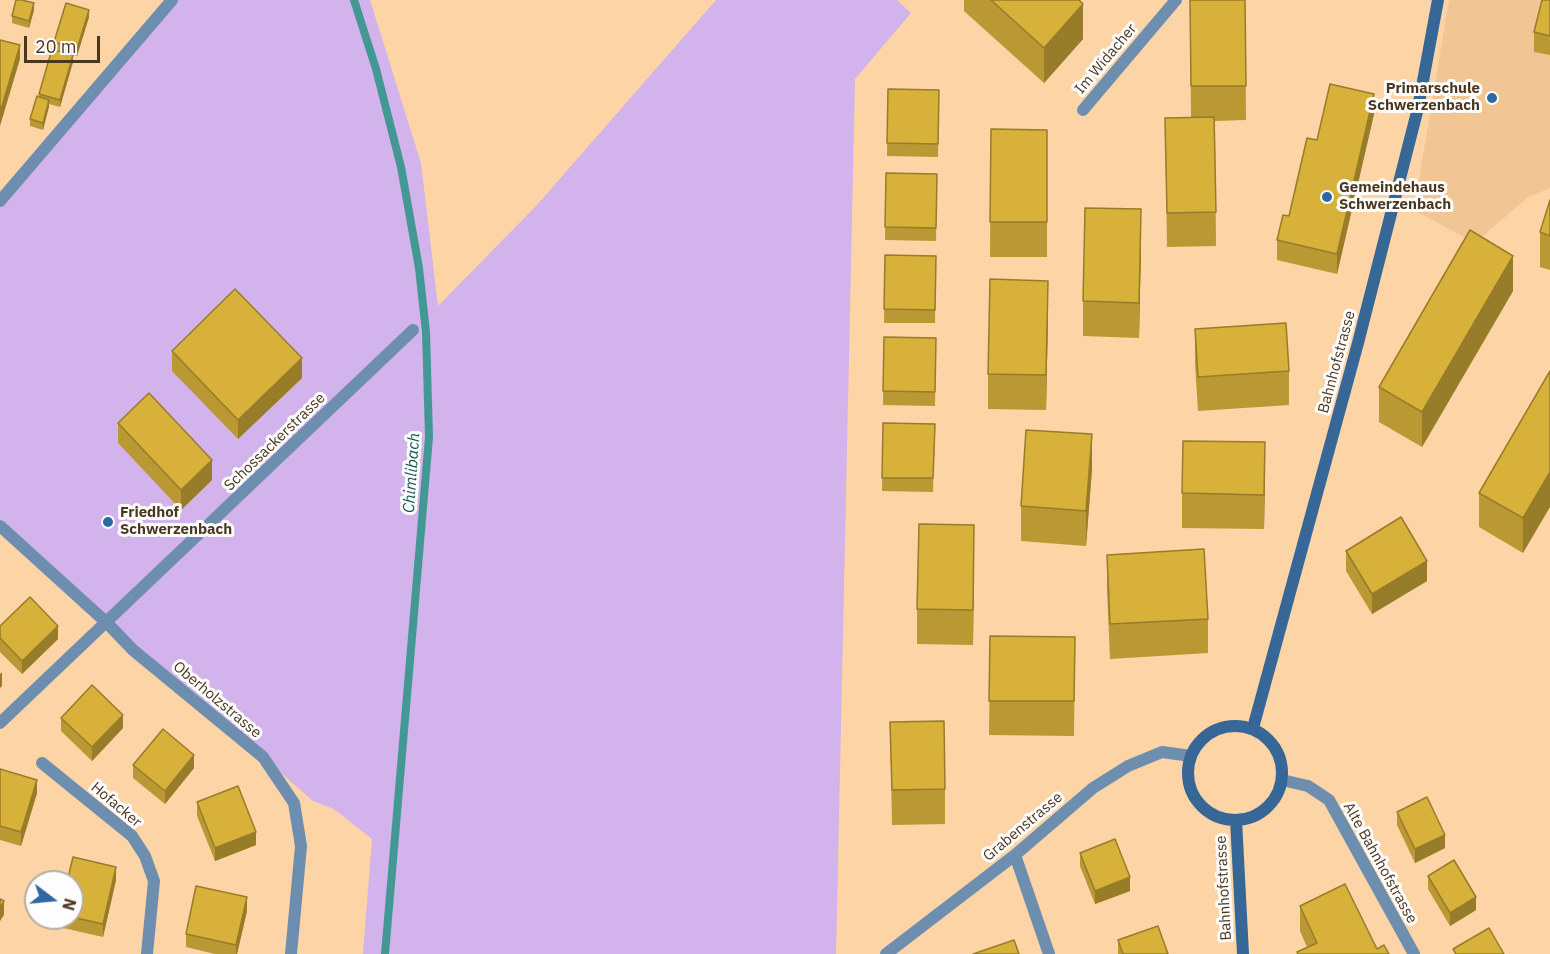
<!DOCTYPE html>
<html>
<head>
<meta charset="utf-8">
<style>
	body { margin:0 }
	#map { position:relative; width:1550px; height:954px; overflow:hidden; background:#fcd4a6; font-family:"IBM Plex Sans",sans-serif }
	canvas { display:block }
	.north { position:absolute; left:24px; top:870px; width:60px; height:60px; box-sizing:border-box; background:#fdfdfd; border:2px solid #b6aea4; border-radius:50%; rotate:106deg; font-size:16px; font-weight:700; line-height:24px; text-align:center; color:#4b371f }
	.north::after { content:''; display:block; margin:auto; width:21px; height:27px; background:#2d68a0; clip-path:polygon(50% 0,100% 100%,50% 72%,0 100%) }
	.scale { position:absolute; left:24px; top:36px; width:76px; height:27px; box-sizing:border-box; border:3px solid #4b371f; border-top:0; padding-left:8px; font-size:18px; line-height:21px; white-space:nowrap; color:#4b371f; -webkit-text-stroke:4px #fdfdfd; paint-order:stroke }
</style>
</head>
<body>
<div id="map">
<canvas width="1550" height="954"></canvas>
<div class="north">N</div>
<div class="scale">20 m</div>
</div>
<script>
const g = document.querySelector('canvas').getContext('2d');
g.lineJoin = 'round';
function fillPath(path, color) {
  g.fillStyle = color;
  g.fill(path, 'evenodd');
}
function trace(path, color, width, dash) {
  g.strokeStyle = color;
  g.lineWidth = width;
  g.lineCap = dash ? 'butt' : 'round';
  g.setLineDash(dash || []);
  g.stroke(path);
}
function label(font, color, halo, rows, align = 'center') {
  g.font = font + ' "IBM Plex Sans",sans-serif';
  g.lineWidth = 6;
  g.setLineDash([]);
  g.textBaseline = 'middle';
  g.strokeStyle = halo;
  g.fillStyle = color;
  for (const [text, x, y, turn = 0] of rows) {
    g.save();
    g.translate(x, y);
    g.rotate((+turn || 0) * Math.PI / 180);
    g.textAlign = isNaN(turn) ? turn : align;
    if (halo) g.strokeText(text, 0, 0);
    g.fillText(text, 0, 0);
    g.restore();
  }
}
const built = new Path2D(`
	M 1449,0 L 1550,0 L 1550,188 L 1528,197 L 1475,243 L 1414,210 Z`);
const green = new Path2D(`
	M 172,0 L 370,0 L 421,163 L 438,306 L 537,205 L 716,0 L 897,0 L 911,13 L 855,79 L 836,954 L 363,954 L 372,839 L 334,809 L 313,801 L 0,526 L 0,201 Z`);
const stream = new Path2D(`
	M 354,0 L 376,69 L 401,167 L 419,268 L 426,332 L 429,437 L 385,954`);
const minor = new Path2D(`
	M 1083,110 L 1176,0
	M 0,201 L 172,0
	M 0,526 L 107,623 L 133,650 L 263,757 L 294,803 L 301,846 L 291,954
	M 0,723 L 413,330
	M 42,763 L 132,836 L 145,856 L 154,881 L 147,954
	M 1282,780 L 1308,786 L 1329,800 L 1414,954
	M 1015,855 L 1049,954
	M 886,954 L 1015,855 L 1093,788 L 1128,766 L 1162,752 L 1191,756`);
const secondary = new Path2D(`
	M1188 773a47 47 0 1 1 94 0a47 47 0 1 1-94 0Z
	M 1253,728 L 1358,343 L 1418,108 L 1438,0
	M 1236,820 L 1243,954`);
const wall = new Path2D(`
	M 964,0 L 1079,0 L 1083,39 L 1044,83 L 964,11 Z
	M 1190,0 L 1245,0 L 1246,120 L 1215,121 L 1216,246 L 1167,247 L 1165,118 L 1191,117 Z
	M 1550,0 L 1550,55 L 1534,52 L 1534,32 Z
	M 34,10 L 29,28 L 12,23 L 12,16 Z
	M 89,17 L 77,56 L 54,48 L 54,42 Z
	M 73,62 L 60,107 L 49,104 L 43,130 L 30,126 L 30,119 L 39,97 L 39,94 Z
	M 888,89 L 939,90 L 938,157 L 887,156 Z
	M 1374,114 L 1337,274 L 1277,260 L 1277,240 L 1289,216 L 1317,140 Z
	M 991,129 L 1047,130 L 1047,257 L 990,257 Z
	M 886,173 L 937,174 L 936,241 L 885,240 Z
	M 1550,200 L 1550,270 L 1540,267 L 1540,232 Z
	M 1141,244 L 1139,338 L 1083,336 L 1083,301 Z
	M 885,255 L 936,256 L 935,323 L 884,323 Z
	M 1513,291 L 1422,447 L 1379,422 L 1379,387 Z
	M 1048,315 L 1046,410 L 988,409 L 988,374 Z
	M 1195,329 L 1289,371 L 1289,405 L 1198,411 L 1195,364 Z
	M 884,337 L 936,338 L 935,406 L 883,405 Z
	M 172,351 L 302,378 L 238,439 L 172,371 Z
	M 1550,371 L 1523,553 L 1479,527 L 1479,493 Z
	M 118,423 L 212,480 L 181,510 L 118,443 Z
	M 883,423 L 935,424 L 933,492 L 882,491 Z
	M 1092,469 L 1086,546 L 1021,541 L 1021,506 Z
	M 1265,477 L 1264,529 L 1182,528 L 1182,493 Z
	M 1346,551 L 1427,581 L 1372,614 L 1346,571 Z
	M 1107,555 L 1208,619 L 1208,653 L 1110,659 L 1107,589 Z
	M 974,560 L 973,645 L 917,644 L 917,609 Z
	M 0,626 L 58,639 L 22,674 L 0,652 Z
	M 990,636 L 1075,637 L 1074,736 L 989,735 Z
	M 61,718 L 123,728 L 92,761 L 61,731 Z
	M 890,722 L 945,789 L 945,824 L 892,825 Z
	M 133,765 L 194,768 L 165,804 L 133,778 Z
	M 0,769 L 37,793 L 21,846 L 0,840 Z
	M 197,802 L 256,845 L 215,861 L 197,816 Z
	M 1397,812 L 1445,848 L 1415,863 L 1397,825 Z
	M 1080,853 L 1130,891 L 1095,904 L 1080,866 Z
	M 1428,876 L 1476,910 L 1450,926 L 1428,889 Z
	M 116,880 L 103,937 L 59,927 L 59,918 L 72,918 L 72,882 Z
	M 1300,906 L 1377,949 L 1389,954 L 1297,954 L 1297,952 L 1307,947 L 1300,931 Z
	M 247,911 L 237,954 L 215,954 L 186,947 L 186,934 Z
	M 1118,940 L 1168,954 L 1118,954 Z`);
const shadedWall = new Path2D(`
	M 34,3 L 34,10 L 29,28 L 29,21 Z
	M 1083,4 L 1083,39 L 1044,83 L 1044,48 Z
	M 89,10 L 89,17 L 77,56 L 77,49 Z
	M 20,45 L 20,59 L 0,126 L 0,113 Z
	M 73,55 L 73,62 L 60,107 L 60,100 Z
	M 1374,94 L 1374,114 L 1337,274 L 1337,254 Z
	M 49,100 L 49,107 L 43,130 L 43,123 Z
	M 1141,209 L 1141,244 L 1139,338 L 1139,303 Z
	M 1513,256 L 1513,291 L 1422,447 L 1422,412 Z
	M 1048,281 L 1048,315 L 1046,410 L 1046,375 Z
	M 302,358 L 302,378 L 238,439 L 238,420 Z
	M 1092,434 L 1092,469 L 1086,546 L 1086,511 Z
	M 1265,442 L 1265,477 L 1264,529 L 1264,495 Z
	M 212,460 L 212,480 L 181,510 L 181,490 Z
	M 1550,472 L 1550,507 L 1523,553 L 1523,518 Z
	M 974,525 L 974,560 L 973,645 L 973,610 Z
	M 1427,561 L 1427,581 L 1372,614 L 1372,594 Z
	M 58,626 L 58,639 L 22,674 L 22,661 Z
	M 2,672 L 2,686 L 0,688 L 0,674 Z
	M 123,715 L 123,728 L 92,761 L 92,747 Z
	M 194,755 L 194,768 L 165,804 L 165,791 Z
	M 37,780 L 37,793 L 21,846 L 21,832 Z
	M 256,832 L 256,845 L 215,861 L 215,848 Z
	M 1445,835 L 1445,848 L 1415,863 L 1415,849 Z
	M 116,867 L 116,880 L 103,937 L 103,924 Z
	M 1130,877 L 1130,891 L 1095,904 L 1095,891 Z
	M 247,897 L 247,911 L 237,954 L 236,954 L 236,945 Z
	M 1476,897 L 1476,910 L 1450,926 L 1450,913 Z
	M 4,901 L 4,915 L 0,921 L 0,908 Z`);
const building = new Path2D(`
	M 16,0 L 22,0 L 34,3 L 29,21 L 12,16 Z
	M 991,0 L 1079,0 L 1083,4 L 1044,48 Z
	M 1190,0 L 1245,0 L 1246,86 L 1191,86 Z
	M 1542,0 L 1550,0 L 1550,36 L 1534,32 Z
	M 66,3 L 89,10 L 77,49 L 54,42 Z
	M 0,40 L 20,45 L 0,113 Z
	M 52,49 L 73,55 L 60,100 L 39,94 Z
	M 1330,84 L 1374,94 L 1337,254 L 1277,240 L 1283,215 L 1289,216 L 1307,138 L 1317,140 Z
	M 888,89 L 939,90 L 938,144 L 887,143 Z
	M 37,96 L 49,100 L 43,123 L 30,119 Z
	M 1214,117 L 1216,212 L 1167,213 L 1165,118 Z
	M 991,129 L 1047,130 L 1047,222 L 990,222 Z
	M 886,173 L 937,174 L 936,228 L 885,227 Z
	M 1550,200 L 1550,236 L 1540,232 Z
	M 1085,208 L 1141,209 L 1139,303 L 1083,301 Z
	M 1470,230 L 1513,256 L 1422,412 L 1379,387 Z
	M 885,255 L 936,256 L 935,310 L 884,309 Z
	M 990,279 L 1048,281 L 1046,375 L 988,374 Z
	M 235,289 L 302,358 L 238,420 L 172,351 Z
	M 1286,323 L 1289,371 L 1198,377 L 1195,329 Z
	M 884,337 L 936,338 L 935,392 L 883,391 Z
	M 1550,371 L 1550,472 L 1523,518 L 1479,493 Z
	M 149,393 L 212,460 L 181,490 L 118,423 Z
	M 883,423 L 935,424 L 933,478 L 882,478 Z
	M 1026,430 L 1092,434 L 1086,511 L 1021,506 Z
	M 1183,441 L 1265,442 L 1264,495 L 1182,493 Z
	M 1401,517 L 1427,561 L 1372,594 L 1346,551 Z
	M 919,524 L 974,525 L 973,610 L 917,609 Z
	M 1204,549 L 1208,619 L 1110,624 L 1107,555 Z
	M 30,597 L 58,626 L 22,661 L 0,638 L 0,626 Z
	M 990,636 L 1075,637 L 1074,701 L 989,701 Z
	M 92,685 L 123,715 L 92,747 L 61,718 Z
	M 944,721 L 945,789 L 892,790 L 890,722 Z
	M 163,729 L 194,755 L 165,791 L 133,765 Z
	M 0,769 L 37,780 L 21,832 L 0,826 Z
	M 238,786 L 256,832 L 215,848 L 197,802 Z
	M 1427,797 L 1445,835 L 1415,849 L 1397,812 Z
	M 1115,839 L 1130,877 L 1095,891 L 1080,853 Z
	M 73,857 L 116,867 L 103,924 L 72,917 L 72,882 L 67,882 Z
	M 1454,860 L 1476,897 L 1450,913 L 1428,876 Z
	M 1345,884 L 1377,949 L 1384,945 L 1389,954 L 1298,954 L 1297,952 L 1317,943 L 1300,906 Z
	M 196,886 L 247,897 L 236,945 L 186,934 Z
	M 0,899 L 4,901 L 0,908 Z
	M 1158,926 L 1168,954 L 1123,954 L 1118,940 Z
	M 1489,928 L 1504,954 L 1456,954 L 1453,949 Z
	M 1014,940 L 1019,954 L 973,954 Z`);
const markers = [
	[1492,98,6,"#2d68a0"],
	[1327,197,6,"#2d68a0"],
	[108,522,6,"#2d68a0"]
];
const streetNames = [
	["Im Widacher",1106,59,-50],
	["Bahnhofstrasse",1337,362,-75],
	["Schossackerstrasse",275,442,-44],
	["Oberholzstrasse",217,700,40],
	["Hofacker",116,805,40],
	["Grabenstrasse",1023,827,-40],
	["Alte Bahnhofstrasse",1380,863,61],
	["Bahnhofstrasse",1224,888,-93]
];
const poiNames = [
	["Primarschule",1480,89,"right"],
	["Schwerzenbach",1480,106,"right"],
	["Gemeindehaus",1339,188],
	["Schwerzenbach",1339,205],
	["Friedhof",120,513],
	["Schwerzenbach",120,530]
];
const waterNames = [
	["Chimlibach",412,473,-86]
];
fillPath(built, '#f2c694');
fillPath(green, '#d2b3ec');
trace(stream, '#439893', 8);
trace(minor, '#6d8eaf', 12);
trace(secondary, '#366797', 12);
fillPath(wall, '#ba9833');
fillPath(shadedWall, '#977c29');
fillPath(building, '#d8b13b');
trace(building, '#977c29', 1.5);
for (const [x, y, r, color] of markers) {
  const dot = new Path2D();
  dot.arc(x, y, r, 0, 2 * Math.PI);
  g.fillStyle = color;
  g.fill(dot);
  trace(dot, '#fdfdfd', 2);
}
label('15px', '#4b371f', '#fdfdfd', streetNames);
label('bold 15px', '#4b371f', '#fdfdfd', poiNames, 'left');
label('italic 16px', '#115955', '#fdfdfd', waterNames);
</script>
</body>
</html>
